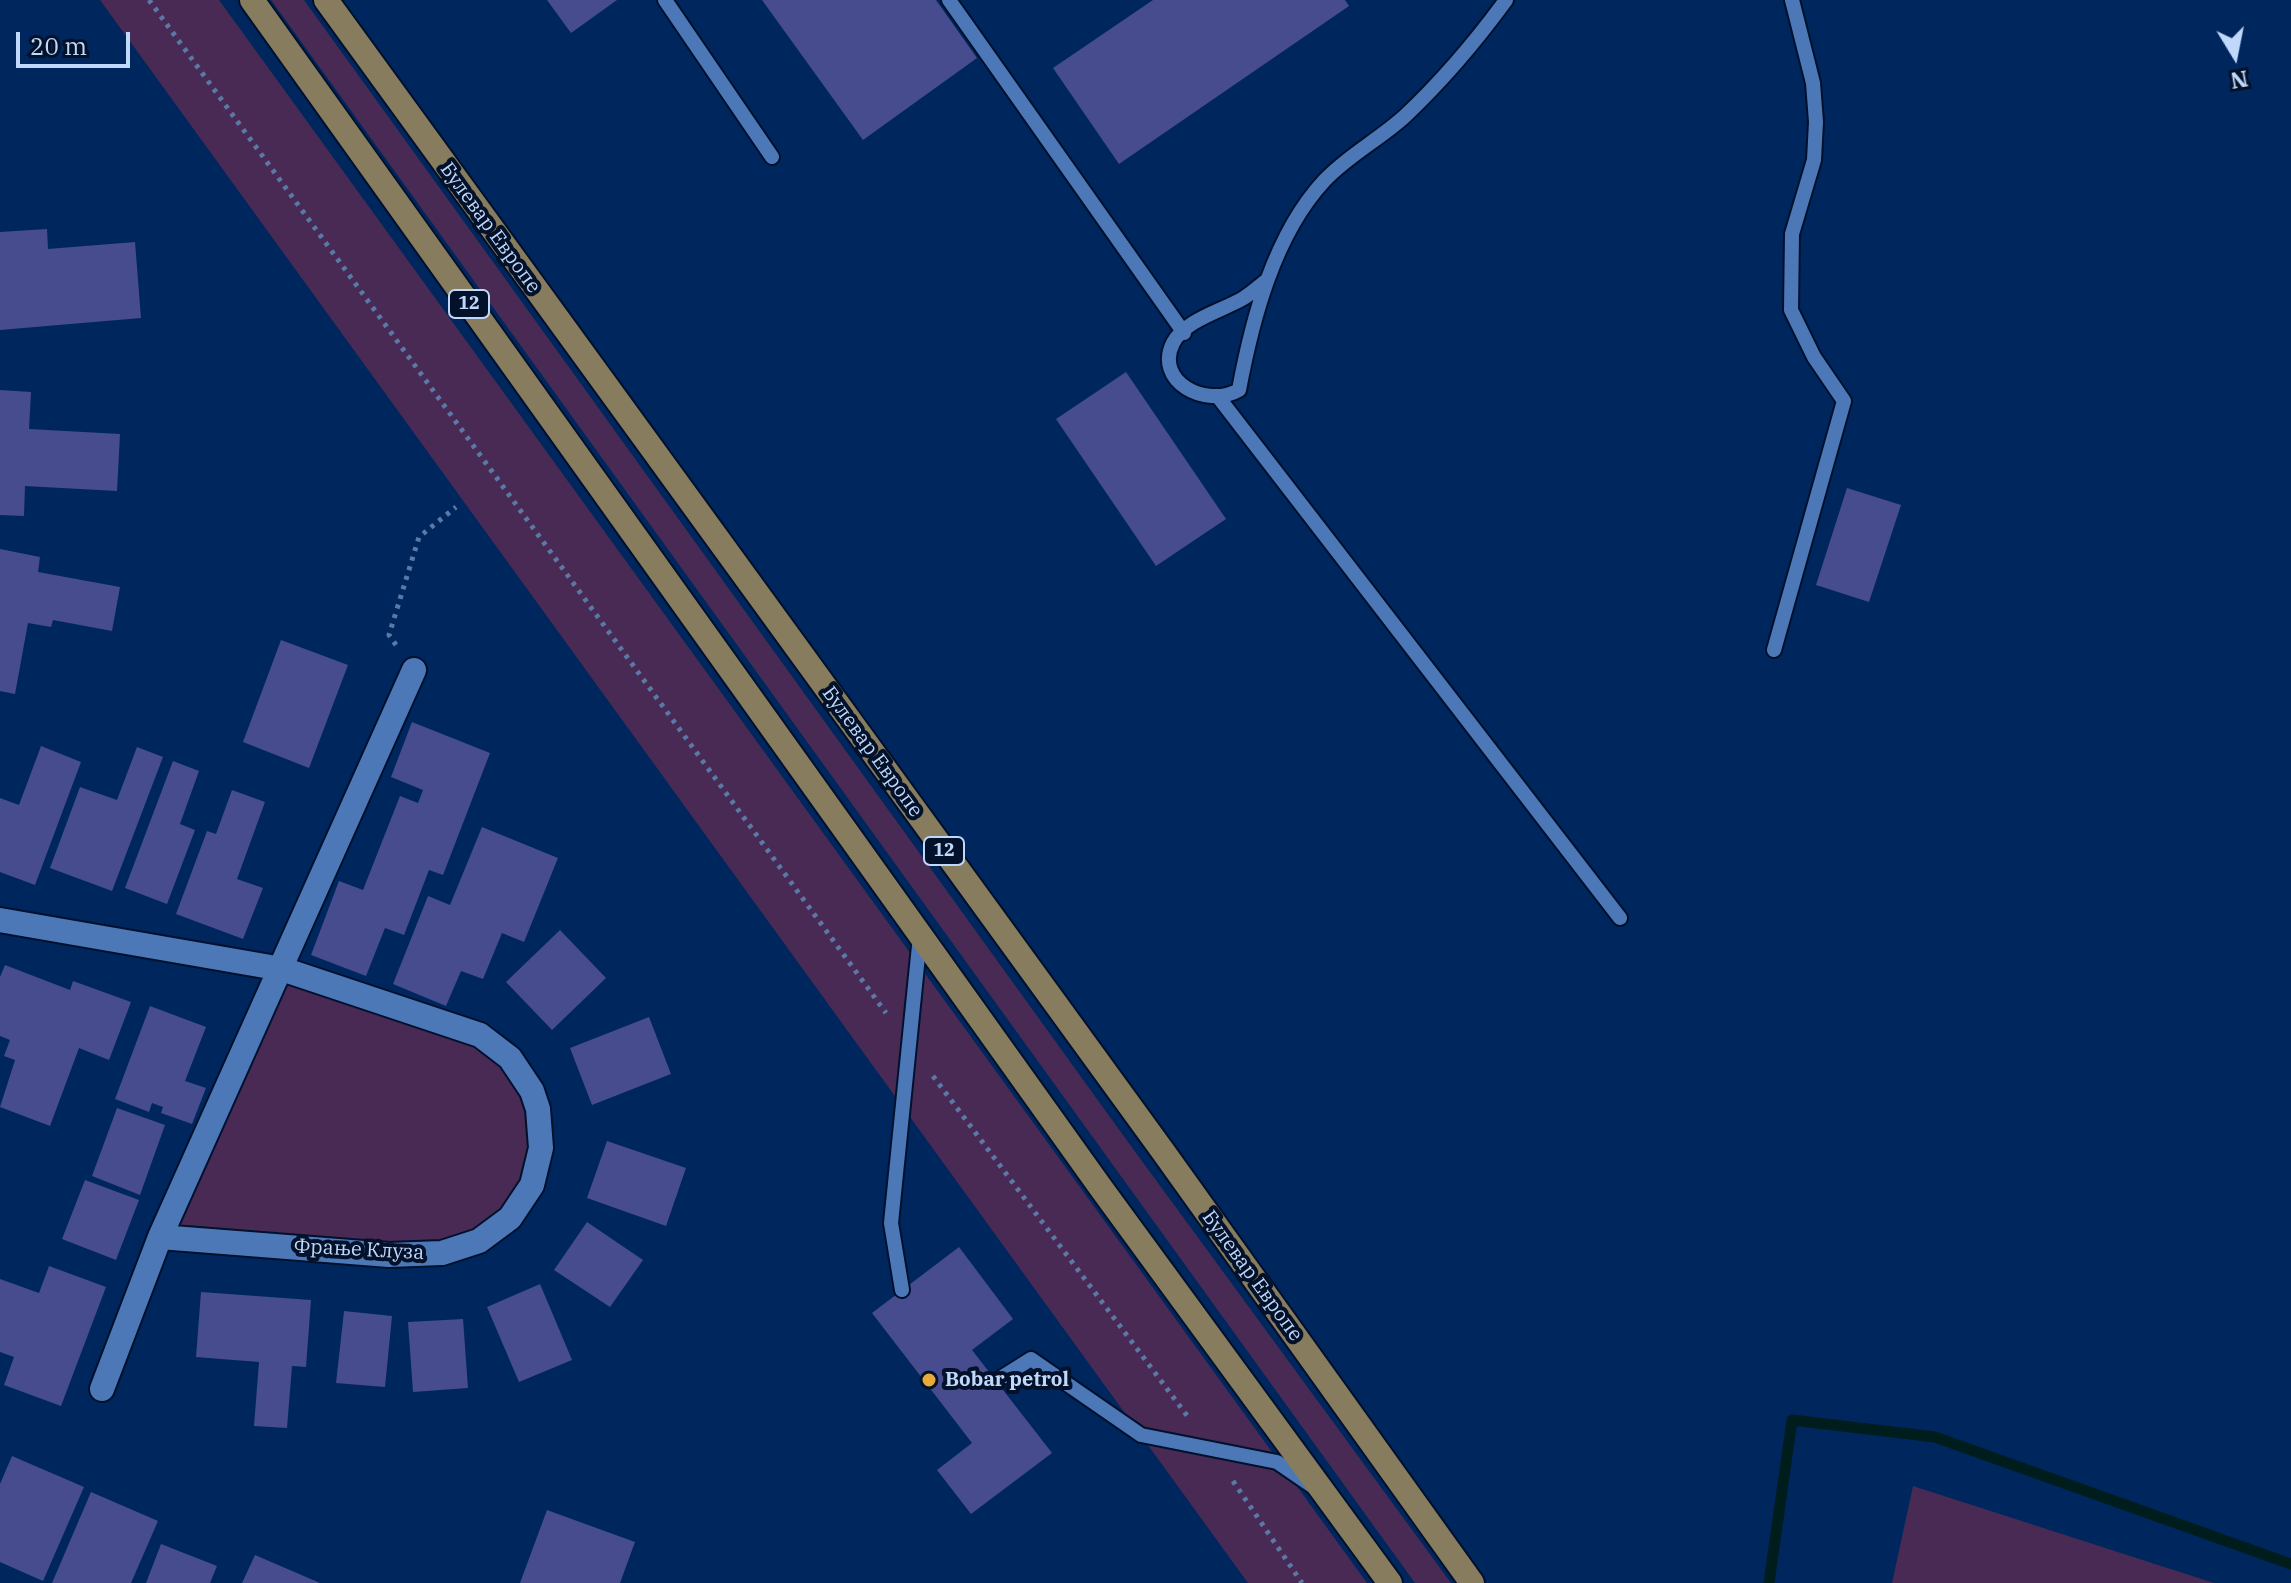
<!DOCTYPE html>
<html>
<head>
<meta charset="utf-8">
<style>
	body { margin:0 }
	#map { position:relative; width:2291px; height:1583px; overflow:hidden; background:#00265e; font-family:"IBM Plex Serif",serif }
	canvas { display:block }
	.north { position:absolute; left:2195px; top:16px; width:80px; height:80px; -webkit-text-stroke:6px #03122a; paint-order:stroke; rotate:170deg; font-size:22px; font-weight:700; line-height:32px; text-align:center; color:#c0d8fa }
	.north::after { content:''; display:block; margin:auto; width:28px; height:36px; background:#c0d8fa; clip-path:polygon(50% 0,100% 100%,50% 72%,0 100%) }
	.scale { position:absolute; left:16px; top:32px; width:114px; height:36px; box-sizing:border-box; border:4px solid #c0d8fa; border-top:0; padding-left:10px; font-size:24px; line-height:28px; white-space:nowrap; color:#c0d8fa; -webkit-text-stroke:6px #03122a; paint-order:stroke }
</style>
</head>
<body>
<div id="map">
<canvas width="2291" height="1583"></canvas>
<div class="north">N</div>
<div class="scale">20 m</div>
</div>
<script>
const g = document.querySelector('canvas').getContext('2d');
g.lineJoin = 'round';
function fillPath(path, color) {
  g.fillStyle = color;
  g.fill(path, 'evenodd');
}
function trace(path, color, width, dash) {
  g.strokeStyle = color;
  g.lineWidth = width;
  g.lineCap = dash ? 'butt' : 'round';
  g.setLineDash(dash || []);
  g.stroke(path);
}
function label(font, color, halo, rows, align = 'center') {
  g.font = font + ' "IBM Plex Serif",serif';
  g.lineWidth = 8;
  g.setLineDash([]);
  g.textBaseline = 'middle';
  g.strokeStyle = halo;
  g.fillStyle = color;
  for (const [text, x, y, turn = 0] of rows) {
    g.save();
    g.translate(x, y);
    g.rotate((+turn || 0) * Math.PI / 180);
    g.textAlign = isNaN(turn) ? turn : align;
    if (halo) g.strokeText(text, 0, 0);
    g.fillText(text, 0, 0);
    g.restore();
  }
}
const green = new Path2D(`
	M 100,0 L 219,0 L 1367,1583 L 1248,1583 Z
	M 271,0 L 304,0 L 1128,1142 L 1451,1583 L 1415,1583 Z
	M 282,969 L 461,1027 L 532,1091 L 532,1185 L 461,1248 L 161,1236 Z
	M 1913,1486 L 2214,1583 L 1892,1583 Z`);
const stream = new Path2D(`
	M 1769,1583 L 1792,1420 L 1935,1437 L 2291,1564`);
const building = new Path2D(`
	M 547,0 L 617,0 L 571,33 Z
	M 762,0 L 936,0 L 977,58 L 863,140 Z
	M 1153,0 L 1345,0 L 1349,6 L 1119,164 L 1053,68 Z
	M 47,229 L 48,249 L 135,242 L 141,318 L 0,330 L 0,232 Z
	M 1126,372 L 1226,519 L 1156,566 L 1056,419 Z
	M 0,390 L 31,392 L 29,429 L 120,434 L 117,491 L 25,486 L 24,516 L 0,515 Z
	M 1847,488 L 1901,505 L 1869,602 L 1816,585 Z
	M 0,549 L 40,557 L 38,572 L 120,587 L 112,631 L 53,620 L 51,627 L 28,623 L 15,694 L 0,691 Z
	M 281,640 L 348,665 L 309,768 L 243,742 Z
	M 412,722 L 490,753 L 443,875 L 429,870 L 404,935 L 385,928 L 366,976 L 311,955 L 339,881 L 363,890 L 400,796 L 418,803 L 423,790 L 391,777 Z
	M 41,746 L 81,762 L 35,885 L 0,872 L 0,798 L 19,805 Z
	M 137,747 L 163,757 L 112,891 L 50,868 L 80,787 L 117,800 Z
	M 173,761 L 199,771 L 180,824 L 195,830 L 167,904 L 125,888 Z
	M 232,790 L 265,802 L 237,879 L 263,888 L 243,939 L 176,914 L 207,831 L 216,834 Z
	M 482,827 L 558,858 L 524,942 L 502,933 L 483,979 L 461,971 L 446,1006 L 393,984 L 428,896 L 450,905 Z
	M 560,930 L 606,978 L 552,1030 L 506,982 Z
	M 5,965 L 70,990 L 73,981 L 131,1002 L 109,1060 L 79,1048 L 50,1126 L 0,1107 L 15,1060 L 4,1056 L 10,1040 L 0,1036 L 0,977 Z
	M 150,1006 L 206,1027 L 185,1081 L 206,1088 L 192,1124 L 161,1113 L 163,1107 L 152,1103 L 149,1112 L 115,1099 Z
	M 649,1017 L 671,1074 L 592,1105 L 570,1048 Z
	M 117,1108 L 165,1125 L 140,1195 L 92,1176 Z
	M 607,1141 L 686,1168 L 666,1226 L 587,1198 Z
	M 85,1180 L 139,1200 L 116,1260 L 62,1239 Z
	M 587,1222 L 643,1260 L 610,1307 L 554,1270 Z
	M 959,1247 L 1013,1319 L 972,1350 L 1052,1453 L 971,1514 L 937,1470 L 972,1443 L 872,1313 Z
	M 49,1266 L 106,1287 L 61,1406 L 4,1385 L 14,1357 L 0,1352 L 0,1279 L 39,1293 Z
	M 540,1284 L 572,1360 L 519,1382 L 487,1307 Z
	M 201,1292 L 311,1300 L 306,1367 L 292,1366 L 287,1428 L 254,1426 L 259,1362 L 196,1357 Z
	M 344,1311 L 392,1316 L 385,1387 L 336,1383 Z
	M 463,1319 L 468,1388 L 413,1392 L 408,1322 Z
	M 12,1456 L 84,1487 L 43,1581 L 0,1562 L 0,1484 Z
	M 91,1492 L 158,1521 L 131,1583 L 52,1583 Z
	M 547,1510 L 635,1542 L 620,1583 L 520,1583 Z
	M 161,1544 L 217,1566 L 210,1583 L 146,1583 Z
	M 255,1555 L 320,1583 L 242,1583 Z`);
const path = new Path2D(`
	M 149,0 L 886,1013
	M 396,645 L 389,635 L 419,537 L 456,507
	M 933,1076 L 1188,1417
	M 1233,1481 L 1302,1583`);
const service = new Path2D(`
	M 665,0 L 772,157
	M 949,0 L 1184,333
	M 1267,280 C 1259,286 1251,294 1242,299 C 1221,311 1185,320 1173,343 C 1154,381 1205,409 1239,390 C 1252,320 1274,235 1324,181 C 1347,156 1380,139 1405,116 C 1442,81 1476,41 1506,0
	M 1219,398 L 1620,918
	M 1774,650 L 1844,401 L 1814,357 L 1791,310 L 1792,234 L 1814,160 L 1816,122 L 1813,83 L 1792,0
	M 902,1290 L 891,1223 L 920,936
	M 996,1381 L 1031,1359 L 1141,1435 L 1277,1462 L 1312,1486`);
const minor = new Path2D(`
	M 0,920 L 282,969 L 480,1035 L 510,1058 L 532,1091 L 538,1109 L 541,1148 L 532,1185 L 510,1218 L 479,1241 L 442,1253 L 389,1255 L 160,1237
	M 102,1389 L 160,1237 L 414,670`);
const primary = new Path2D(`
	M 252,0 L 1101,1188 L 1390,1583
	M 326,0 L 1162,1150 L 1472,1583`);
const markers = [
	[929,1380,8,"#eaaa38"]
];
const shields = [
	[469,304,40],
	[944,851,40]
];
const shieldNames = [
	["12",469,304],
	["12",944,851]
];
const streetNames = [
	["Булевар Европе",490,228,54],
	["Булевар Европе",872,752,54],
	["Фрање Клуза",359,1250,3],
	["Булевар Европе",1252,1276,54]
];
const poiNames = [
	["Bobar petrol",945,1380]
];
fillPath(green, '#492a54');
trace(stream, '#001d1e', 11);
fillPath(building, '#464c8e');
trace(service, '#00112e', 18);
trace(minor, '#00112e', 28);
trace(primary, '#00112e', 28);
trace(path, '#5a79a7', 5, [4, 6]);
trace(service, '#4d78b7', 14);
trace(minor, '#4d78b7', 24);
trace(primary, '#887c5e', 24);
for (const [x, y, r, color] of markers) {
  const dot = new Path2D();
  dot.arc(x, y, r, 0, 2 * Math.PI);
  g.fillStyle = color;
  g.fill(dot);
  trace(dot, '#03122a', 3);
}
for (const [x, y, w] of shields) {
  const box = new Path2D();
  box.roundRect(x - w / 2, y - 14, w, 28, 6);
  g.fillStyle = '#03122a';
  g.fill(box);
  trace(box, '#c0d8fa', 2);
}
label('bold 18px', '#c0d8fa', null, shieldNames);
label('20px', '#c0d8fa', '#03122a', streetNames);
label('bold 20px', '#c0d8fa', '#03122a', poiNames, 'left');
</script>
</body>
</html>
